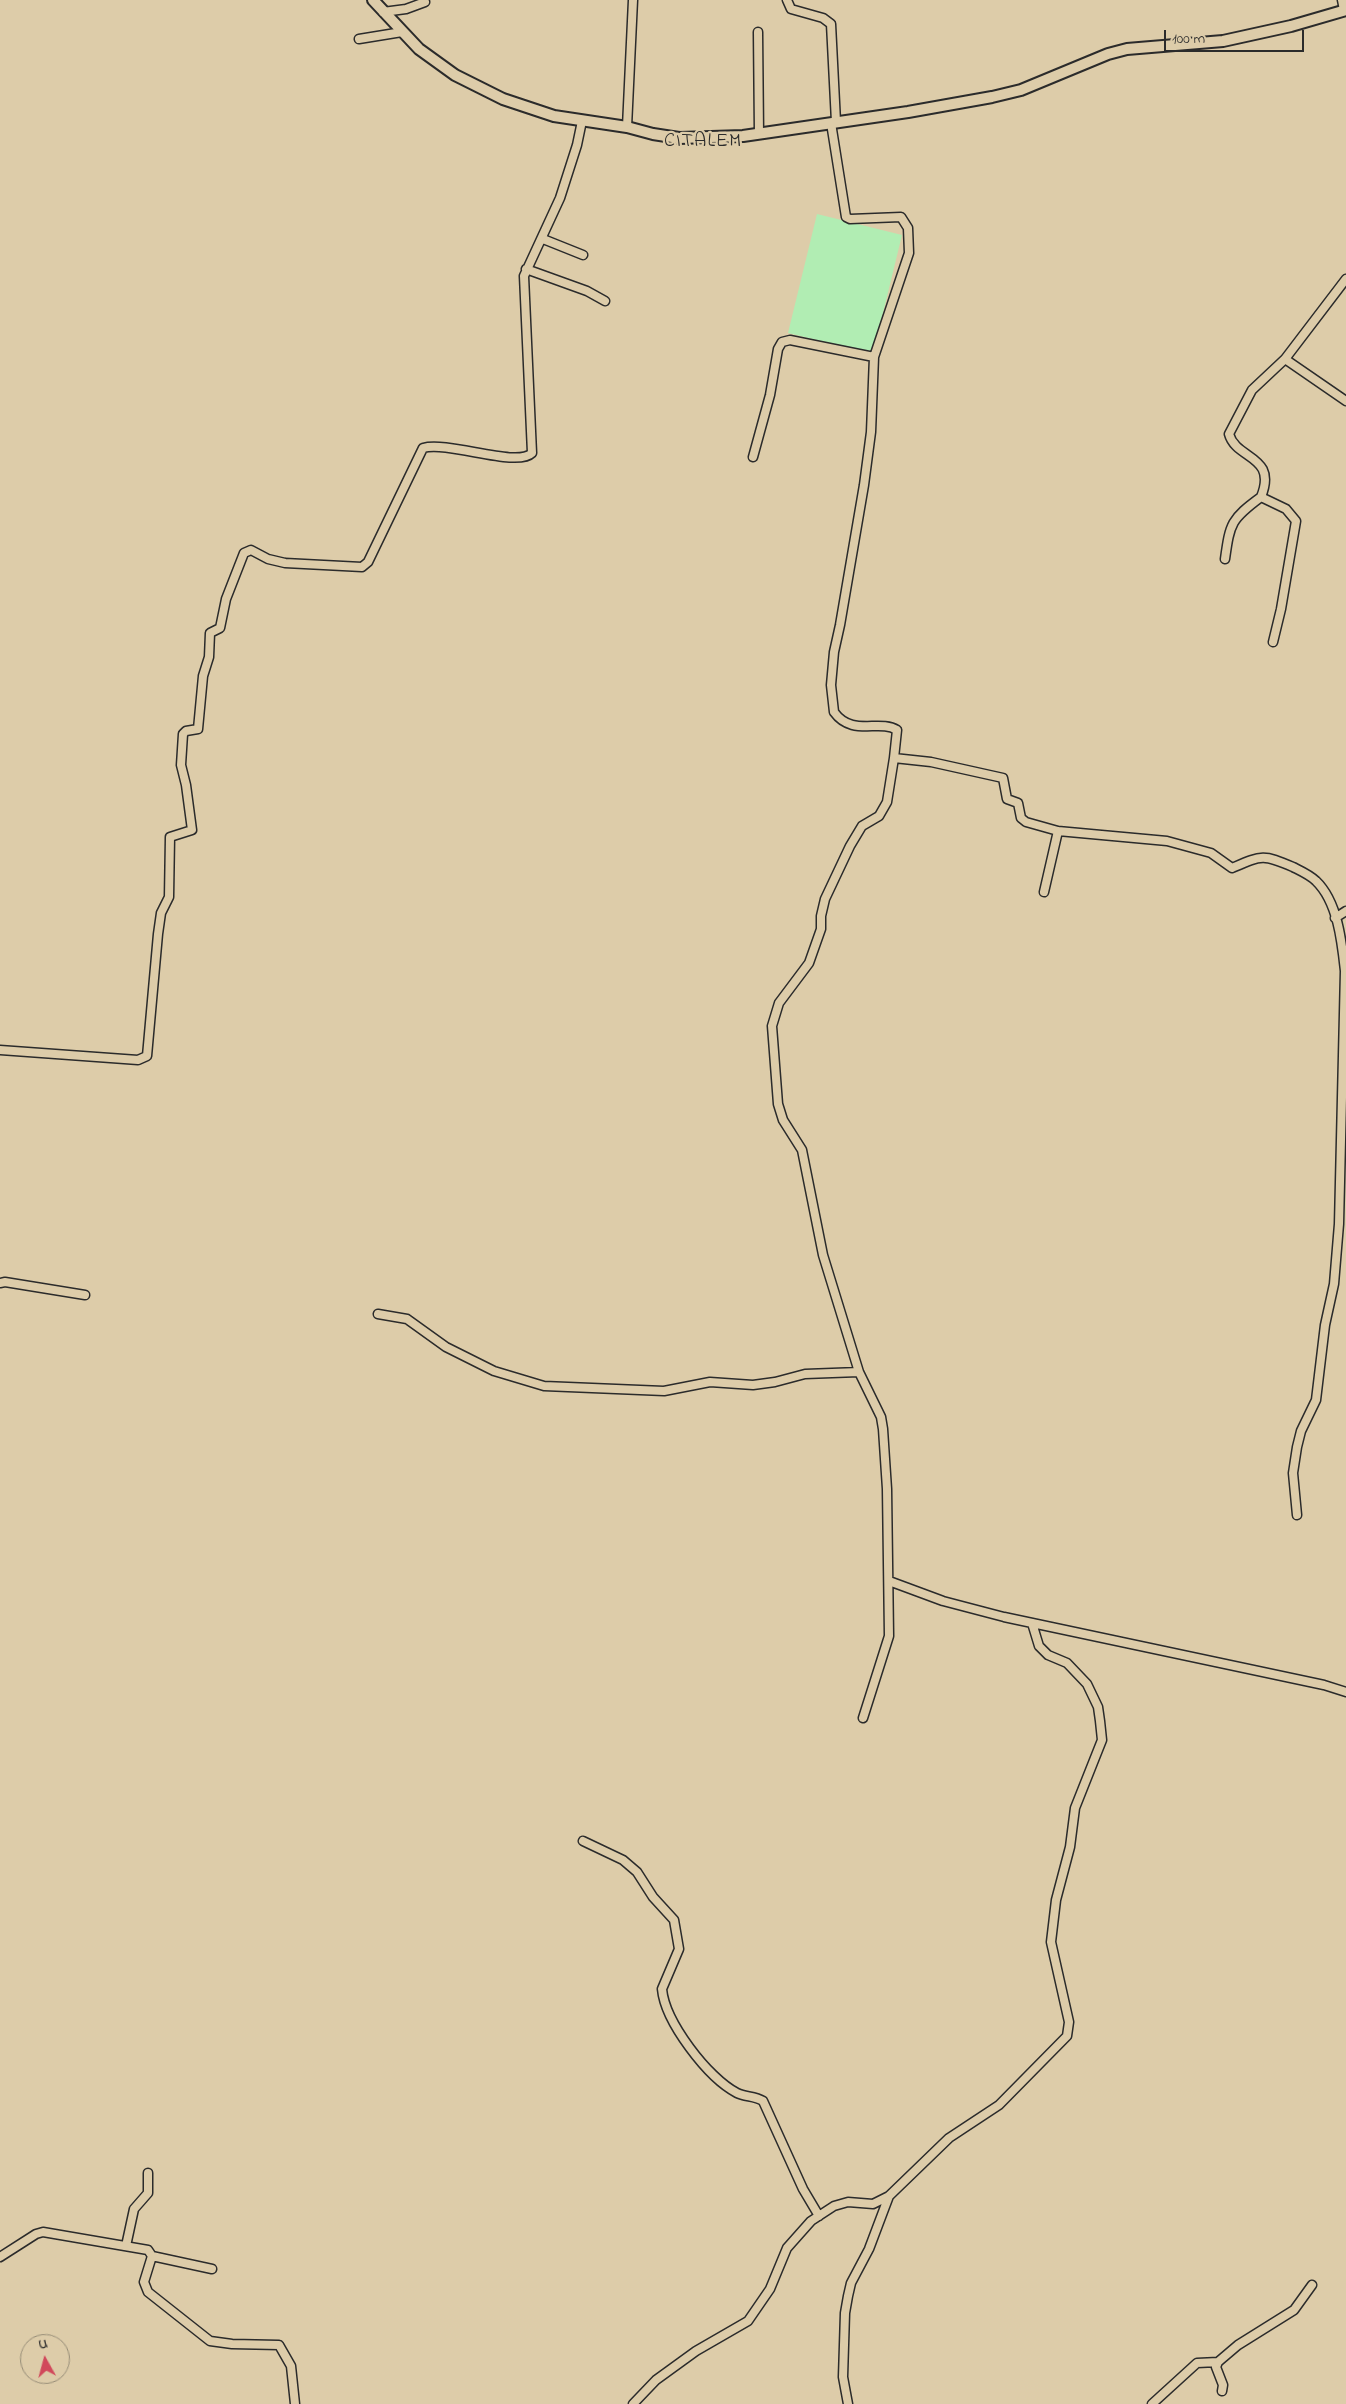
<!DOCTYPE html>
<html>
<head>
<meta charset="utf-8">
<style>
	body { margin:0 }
	#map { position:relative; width:1346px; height:2404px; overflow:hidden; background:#ddcca9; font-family:"Indie Flower",sans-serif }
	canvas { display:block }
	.north { position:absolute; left:20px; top:2334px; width:50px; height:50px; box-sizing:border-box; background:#ddcca9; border:1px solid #968c77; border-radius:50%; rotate:353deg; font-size:14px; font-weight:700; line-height:20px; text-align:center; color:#2b2b2b }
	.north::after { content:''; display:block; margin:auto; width:18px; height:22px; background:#d1495b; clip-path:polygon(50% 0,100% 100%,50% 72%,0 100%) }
	.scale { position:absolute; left:1164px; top:30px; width:140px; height:22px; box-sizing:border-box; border:2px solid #2b2b2b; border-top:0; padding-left:6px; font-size:15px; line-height:18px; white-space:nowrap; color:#2b2b2b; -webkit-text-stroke:4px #ddcca9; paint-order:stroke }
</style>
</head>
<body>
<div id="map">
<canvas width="1346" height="2404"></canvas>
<div class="north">U</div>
<div class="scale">100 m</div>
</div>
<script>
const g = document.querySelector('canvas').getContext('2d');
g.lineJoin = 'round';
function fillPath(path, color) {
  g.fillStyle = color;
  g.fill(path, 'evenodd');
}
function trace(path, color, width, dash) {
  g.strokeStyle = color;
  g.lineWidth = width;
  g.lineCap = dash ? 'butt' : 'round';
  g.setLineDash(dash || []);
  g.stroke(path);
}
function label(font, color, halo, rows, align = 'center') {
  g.font = font + ' "Indie Flower",sans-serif';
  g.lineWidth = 4.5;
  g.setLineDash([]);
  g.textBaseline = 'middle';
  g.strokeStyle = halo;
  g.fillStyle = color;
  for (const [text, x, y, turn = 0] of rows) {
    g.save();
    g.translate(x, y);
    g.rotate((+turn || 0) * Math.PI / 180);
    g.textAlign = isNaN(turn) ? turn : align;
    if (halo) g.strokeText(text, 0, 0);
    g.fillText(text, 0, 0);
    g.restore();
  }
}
const green = new Path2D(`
	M 817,214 L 902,235 L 873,354 L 788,333 Z`);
const street = new Path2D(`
	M 787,0 L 791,9 L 823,18 L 831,24 L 836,122
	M 1342,0 L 1344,10
	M 383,12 L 406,9 L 425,2
	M 758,32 L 759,134
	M 359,39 L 402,32
	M 831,123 L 846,217 L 850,219 L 901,217 L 908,228 L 909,253 L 874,357 L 871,432 L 864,485 L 840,625 L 834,652 L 831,685 L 834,712 C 852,737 879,719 897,730 L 894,758 L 931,762 L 1003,778 L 1007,799 L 1018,803 L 1021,818 L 1026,822 L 1058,831 L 1167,841 L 1211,853 L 1232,868 C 1262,855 1263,854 1293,867 C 1301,871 1310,875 1316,881 C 1338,902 1342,943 1345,971 L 1339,1224 L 1334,1284 L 1325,1325 L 1316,1400 L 1301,1431 L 1297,1447 L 1293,1473 L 1297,1515
	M 627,127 L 633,0
	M 543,239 L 583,255
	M 526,269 L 587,291 L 605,301
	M 1285,359 L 1346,401
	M 753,457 L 770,395 L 778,349 L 782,342 L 790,340 L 874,357
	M 1261,497 L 1286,509 L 1296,521 L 1281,609 L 1273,642
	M 1225,559 C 1230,523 1231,519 1261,497 C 1278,455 1236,460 1229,434 L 1252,390 L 1285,359 L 1346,279
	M 1044,892 L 1058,831
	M 1335,918 L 1346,911
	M 0,1050 L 138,1060 L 147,1056 L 158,934 L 161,913 L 169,897 L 170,837 L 192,830 L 186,785 L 181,765 L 183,734 L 186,731 L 198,729 L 203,676 L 209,657 L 210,633 L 220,628 L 226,599 L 244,553 L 251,550 L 268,559 L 285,563 L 362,567 L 368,562 L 423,448 C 449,441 517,468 532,453 L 524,276 L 560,198 L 577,145 L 582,121
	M 0,1283 L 5,1282 L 85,1295
	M 378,1314 L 407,1319 L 446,1347 L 494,1371 L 544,1386 L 664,1391 L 710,1382 L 753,1385 L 775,1382 L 805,1374 L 859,1372
	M 889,1581 L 943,1601 L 1004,1617 L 1324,1685 L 1346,1692
	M 863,1718 L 889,1636 L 887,1489 L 883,1429 L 881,1417 L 859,1372 L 823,1255 L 802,1150 L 783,1120 L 778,1104 L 772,1026 L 779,1003 L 809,963 L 821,929 L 821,916 L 825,899 L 850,846 L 862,826 L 879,816 L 887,802 L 894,758
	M 583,1841 L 623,1860 L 637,1872 L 653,1897 L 674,1920 L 679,1949 L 662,1989 C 665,2022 708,2078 737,2093 C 745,2097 755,2096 763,2101 L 803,2189 L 819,2216
	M 126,2246 L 134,2209 L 148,2193 L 148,2173
	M 152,2256 L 212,2269
	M 0,2257 L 36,2234 L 43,2232 L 148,2250 L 152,2256 L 144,2282 L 148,2292 L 210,2341 L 232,2344 L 279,2345 L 291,2366 L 295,2404
	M 1218,2362 L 1216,2367 L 1223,2385 L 1222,2391
	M 633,2404 L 656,2380 L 696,2351 L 748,2321 L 770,2289 L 787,2248 L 811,2221 L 834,2206 L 848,2202 L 873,2204 L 889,2196 L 949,2138 L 999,2105 L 1067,2036 L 1069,2022 L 1051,1942 L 1056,1900 L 1070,1847 L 1075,1808 L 1102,1740 L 1100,1721 L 1098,1707 L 1087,1684 L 1067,1663 L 1048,1655 L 1039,1646 L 1032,1623
	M 848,2404 L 843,2377 L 845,2313 L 848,2296 L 851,2283 L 869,2249 L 889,2196
	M 1152,2404 L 1197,2363 L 1218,2362 L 1238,2345 L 1294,2310 L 1312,2285`);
const secondary = new Path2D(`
	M 373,0 L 419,49 L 455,75 L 503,99 L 554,116 L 627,127 L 653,134 L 679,138 L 743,136 L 908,112 L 992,97 L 1021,90 L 1108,54 L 1127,49 L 1223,41 L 1291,26 L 1346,10`);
const quarterNames = [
	["CITALEM",703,143]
];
fillPath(green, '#b1edb3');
trace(street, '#2b2b2b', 11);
trace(secondary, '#2b2b2b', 14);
trace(street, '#ddcca9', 8);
trace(secondary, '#ddcca9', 10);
g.letterSpacing = '1px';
label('20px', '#2b2b2b', '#ddcca9', quarterNames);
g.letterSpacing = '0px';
</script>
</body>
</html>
